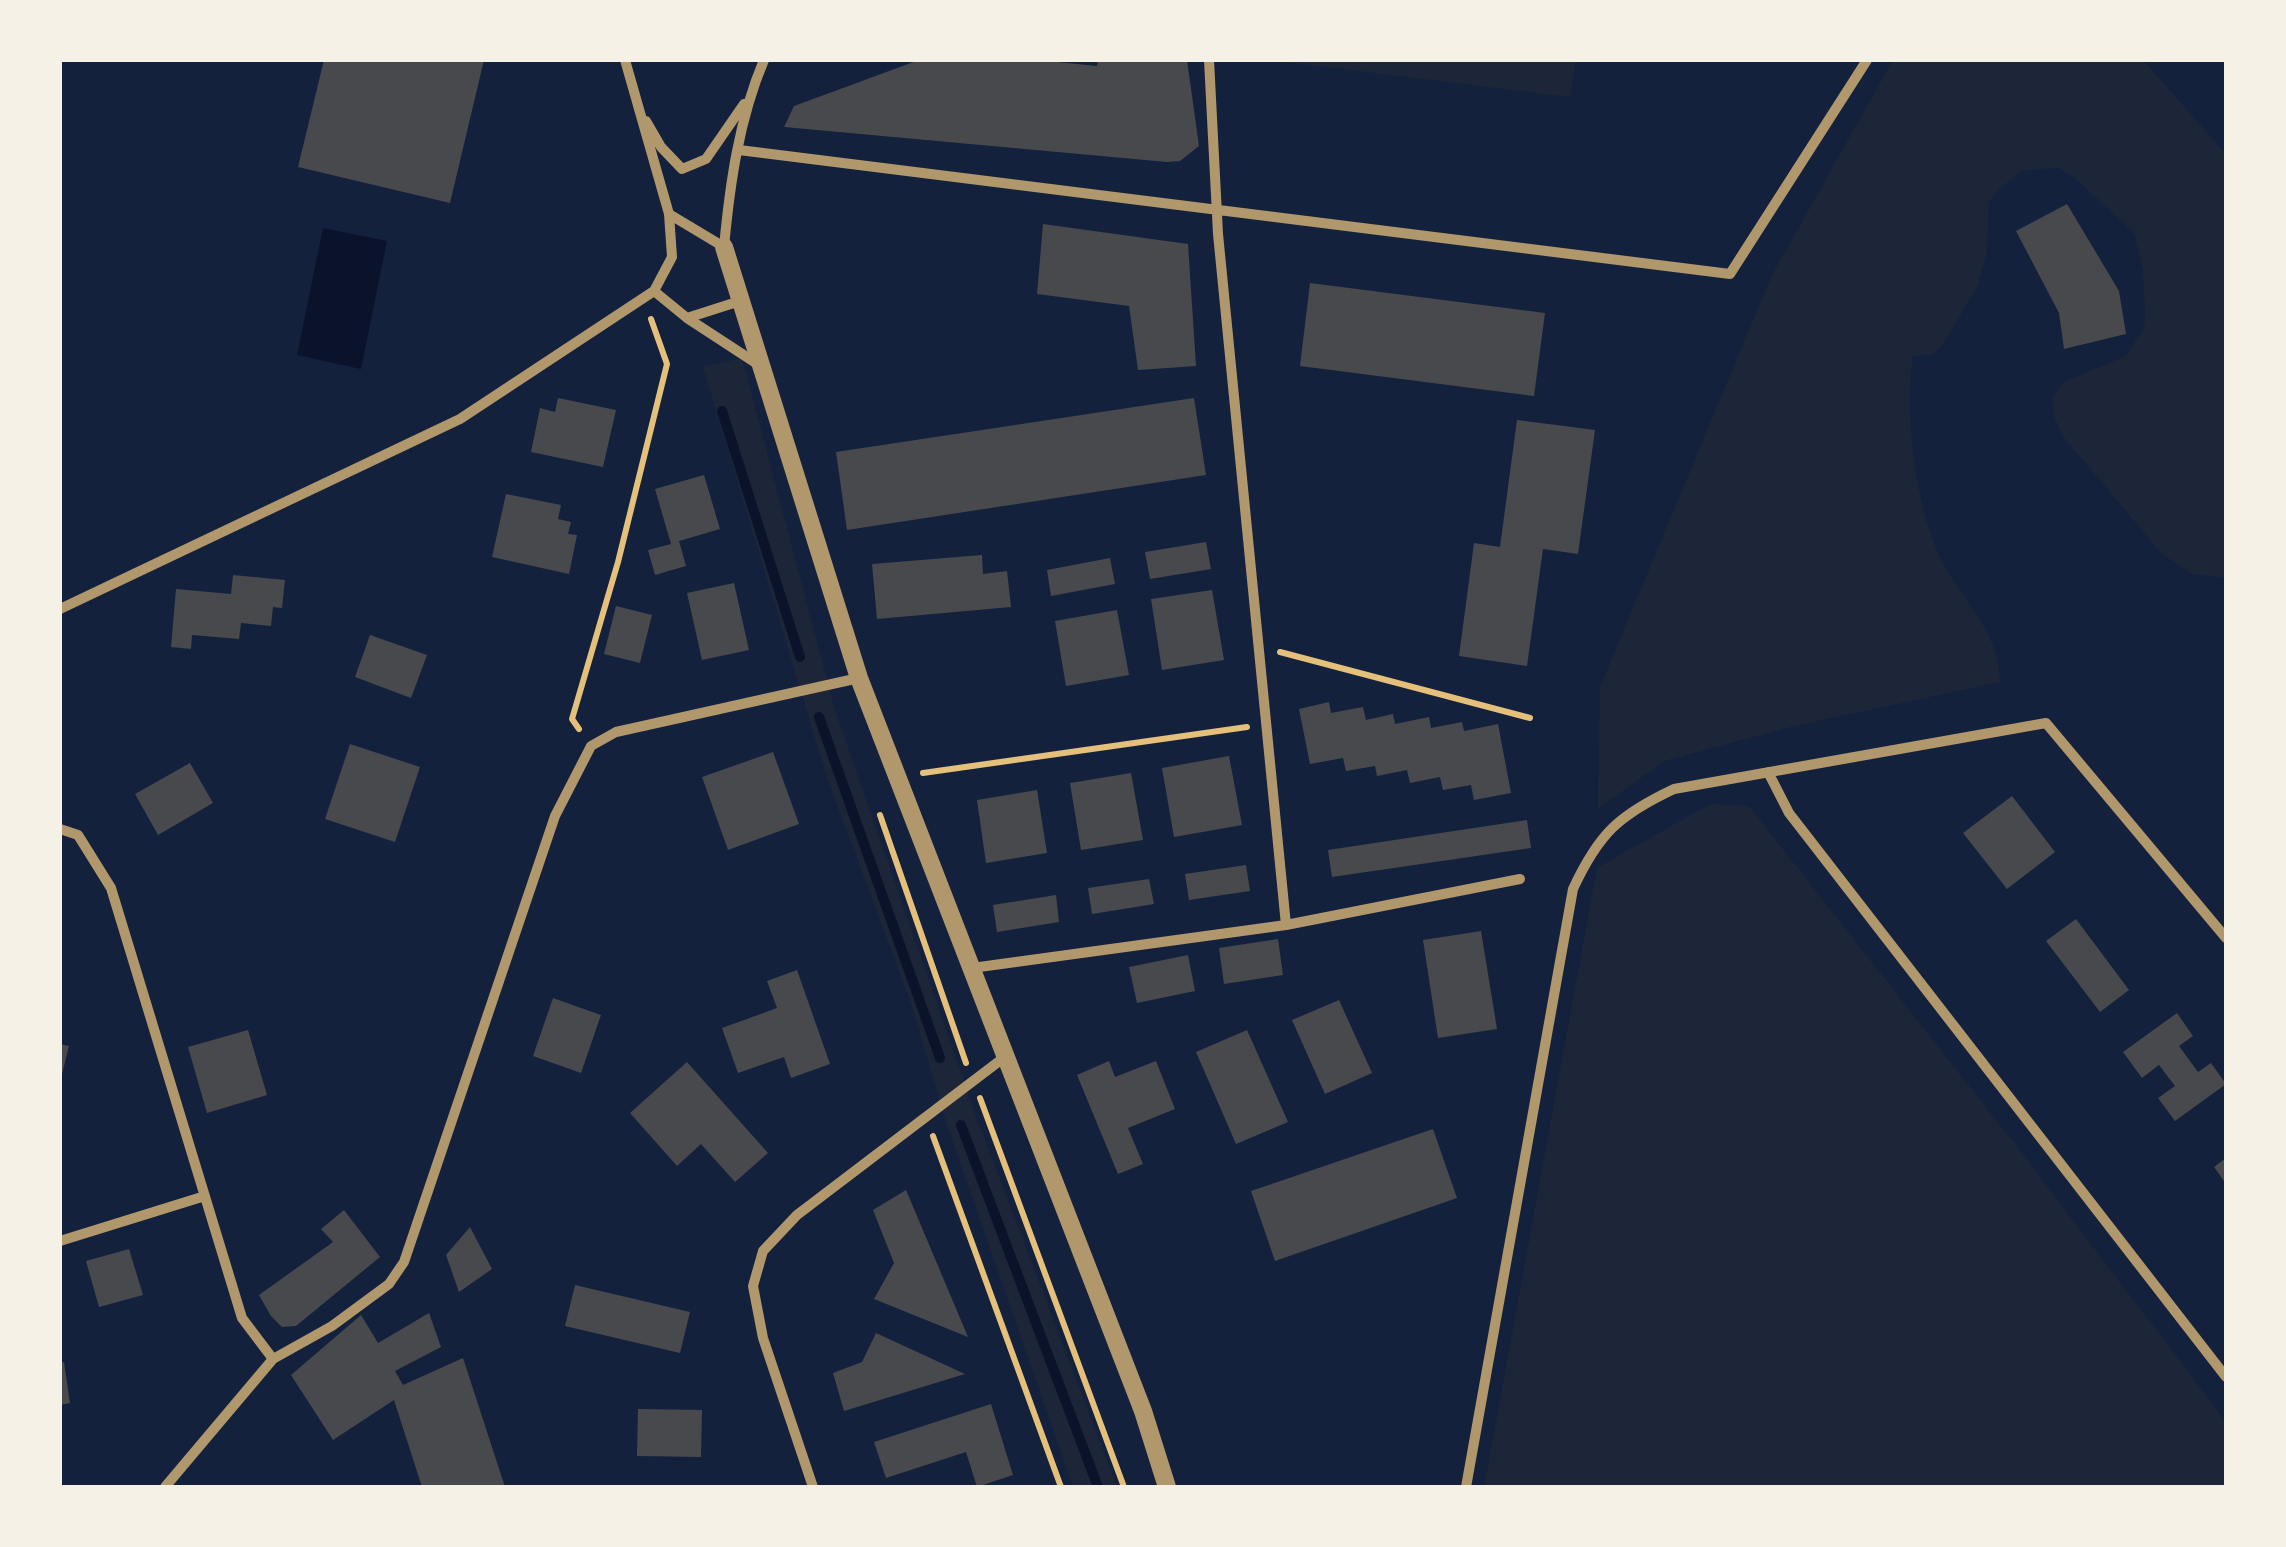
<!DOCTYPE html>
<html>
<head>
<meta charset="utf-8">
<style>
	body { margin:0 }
	#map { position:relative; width:2286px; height:1547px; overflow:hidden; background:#14213d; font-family:Figtree,sans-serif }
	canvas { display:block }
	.frame { position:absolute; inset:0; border:62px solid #f6f1e7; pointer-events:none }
</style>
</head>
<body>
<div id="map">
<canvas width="2286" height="1547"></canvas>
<div class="frame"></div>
</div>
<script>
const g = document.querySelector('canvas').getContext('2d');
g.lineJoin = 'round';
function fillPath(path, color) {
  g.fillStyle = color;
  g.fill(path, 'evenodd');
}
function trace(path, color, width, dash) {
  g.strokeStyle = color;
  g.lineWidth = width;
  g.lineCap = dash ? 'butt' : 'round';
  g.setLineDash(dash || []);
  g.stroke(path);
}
const green = new Path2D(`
	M 1269,60 L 1576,60 L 1570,97 Z
	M 1893,60 L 2143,60 L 2226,154 L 2226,578 L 2192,574 L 2162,554 L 2062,435 L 2054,416 L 2052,398 L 2064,382 L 2126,356 L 2144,328 L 2145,311 L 2143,270 L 2134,233 L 2075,178 L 2059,168 L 2023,170 L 1998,190 L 1989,202 L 1987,252 L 1977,287 L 1942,346 L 1931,355 L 1913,356 C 1904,412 1915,500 1938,553 C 1958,598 2000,629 2000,682 L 1794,726 L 1664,761 L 1598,809 L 1600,687 L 1772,275 Z
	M 742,358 L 835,710 L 977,1119 L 1117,1487 L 1073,1487 L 946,1122 L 912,1006 L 827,778 L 703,367 Z
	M 1710,804 L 1749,806 L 2021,1152 L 2226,1422 L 2226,1487 L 1484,1487 L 1597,868 Z`);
const water = new Path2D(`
	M 323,228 L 387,241 L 361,369 L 297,355 Z`);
const stream = new Path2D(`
	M 722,411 L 800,657
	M 819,717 L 940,1058
	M 961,1125 L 1098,1487`);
const building = new Path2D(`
	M 324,60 L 484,60 L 450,203 L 298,167 Z
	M 919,60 L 1037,60 L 1097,66 L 1098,60 L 1187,60 L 1199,146 L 1180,161 L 1167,162 L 784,127 L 794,106 Z
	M 2067,204 L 2119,291 L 2126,334 L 2064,349 L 2059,313 L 2016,231 Z
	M 1043,224 L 1188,244 L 1196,366 L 1138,370 L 1129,306 L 1037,294 Z
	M 1310,283 L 1545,313 L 1534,396 L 1300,366 Z
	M 558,398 L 616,410 L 603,467 L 531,452 L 540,408 L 555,412 Z
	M 1194,398 L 1206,475 L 847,530 L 836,452 Z
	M 1517,420 L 1595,430 L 1578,554 L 1543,549 L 1527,666 L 1459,656 L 1474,543 L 1500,547 Z
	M 704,475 L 720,529 L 679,541 L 686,566 L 655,575 L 648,550 L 671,544 L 655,489 Z
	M 506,494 L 561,505 L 558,519 L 571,522 L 568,534 L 577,535 L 569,574 L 492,557 Z
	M 1206,542 L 1211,569 L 1150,579 L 1145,552 Z
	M 982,555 L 983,574 L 1007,571 L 1011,607 L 877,619 L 872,564 Z
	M 1110,558 L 1115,584 L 1051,596 L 1047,570 Z
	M 233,575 L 285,580 L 282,608 L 273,607 L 271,626 L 241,623 L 239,639 L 192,635 L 191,649 L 171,647 L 176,589 L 231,594 Z
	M 734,583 L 749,650 L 702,660 L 687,593 Z
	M 1212,590 L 1224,660 L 1162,670 L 1151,599 Z
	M 616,606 L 652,615 L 640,663 L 604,654 Z
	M 1117,610 L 1129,675 L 1066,686 L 1055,621 Z
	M 370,635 L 427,655 L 411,698 L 355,677 Z
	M 1329,702 L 1331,713 L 1363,707 L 1366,720 L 1393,714 L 1395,724 L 1429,717 L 1431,728 L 1462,722 L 1464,731 L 1498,724 L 1511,793 L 1474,800 L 1471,785 L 1443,790 L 1440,777 L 1410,783 L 1407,770 L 1377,776 L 1375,766 L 1346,771 L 1343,758 L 1310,764 L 1299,709 Z
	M 350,744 L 420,767 L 395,842 L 325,819 Z
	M 773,752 L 799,824 L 728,850 L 702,777 Z
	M 1229,756 L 1242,825 L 1174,837 L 1162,768 Z
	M 190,763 L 213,803 L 158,835 L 135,794 Z
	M 1131,773 L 1143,840 L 1081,850 L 1070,783 Z
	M 1037,790 L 1047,853 L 986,863 L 977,800 Z
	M 2012,796 L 2055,852 L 2007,889 L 1963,833 Z
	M 1527,820 L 1531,848 L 1332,877 L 1328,850 Z
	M 1246,865 L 1250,891 L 1189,900 L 1185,874 Z
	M 1149,879 L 1154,904 L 1092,914 L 1088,888 Z
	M 1056,895 L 1059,922 L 997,932 L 993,905 Z
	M 2076,919 L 2129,990 L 2100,1012 L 2046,941 Z
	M 1481,931 L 1497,1029 L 1438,1038 L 1423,940 Z
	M 1278,939 L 1283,975 L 1224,984 L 1219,948 Z
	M 1188,955 L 1195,991 L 1137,1003 L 1129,967 Z
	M 797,970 L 830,1064 L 791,1078 L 784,1057 L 738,1073 L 722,1028 L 777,1008 L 767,981 Z
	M 553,998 L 601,1015 L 581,1073 L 533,1056 Z
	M 1339,1000 L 1372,1073 L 1325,1094 L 1292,1020 Z
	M 2177,1013 L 2193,1036 L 2179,1046 L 2198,1072 L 2211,1063 L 2226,1084 L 2175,1121 L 2158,1098 L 2175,1086 L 2159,1065 L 2142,1078 L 2123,1052 Z
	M 248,1030 L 267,1095 L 207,1113 L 188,1047 Z
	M 1247,1030 L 1288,1122 L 1236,1144 L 1196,1052 Z
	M 60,1044 L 69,1046 L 61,1078 L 60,1078 Z
	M 1109,1061 L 1115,1077 L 1156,1061 L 1175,1109 L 1128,1128 L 1143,1164 L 1118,1174 L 1077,1075 Z
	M 687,1062 L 768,1153 L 735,1182 L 701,1144 L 677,1166 L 630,1113 Z
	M 1433,1129 L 1457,1198 L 1275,1261 L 1251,1191 Z
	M 2226,1158 L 2226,1184 L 2214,1167 Z
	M 906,1190 L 968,1337 L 874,1299 L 894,1263 L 873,1210 Z
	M 344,1210 L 380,1257 L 296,1326 L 282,1327 L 271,1316 L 259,1295 L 333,1242 L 321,1229 Z
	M 470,1227 L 492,1269 L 459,1292 L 446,1255 Z
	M 129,1249 L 143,1295 L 99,1307 L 86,1261 Z
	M 575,1285 L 690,1312 L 680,1353 L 565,1326 Z
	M 429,1313 L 441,1347 L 395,1371 L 403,1385 L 463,1358 L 505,1487 L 422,1487 L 394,1400 L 333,1440 L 291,1375 L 361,1315 L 378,1343 Z
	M 876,1333 L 965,1374 L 844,1411 L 833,1373 L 862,1362 Z
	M 64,1362 L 70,1403 L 60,1405 L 60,1363 Z
	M 991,1404 L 1013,1475 L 977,1487 L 966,1452 L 886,1478 L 874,1442 Z
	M 638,1409 L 702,1410 L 701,1457 L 637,1456 Z`);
const path = new Path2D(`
	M 1280,652 L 1530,718
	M 579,729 L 572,719 L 618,562 L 667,364 L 651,319
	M 923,773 L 1247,727
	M 880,815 L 966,1063
	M 980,1098 L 1124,1487
	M 933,1136 L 1061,1487`);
const minor = new Path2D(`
	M 625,60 L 669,214 L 672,257 L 654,291
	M 1209,60 L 1218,234 L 1286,925
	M 646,121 L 661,147 L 682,169 L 706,159 L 744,104
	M 739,150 L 1730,274 L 1867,60
	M 669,214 L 724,247 C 730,183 739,119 764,60
	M 654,291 L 687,318 L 759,365
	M 687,318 L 740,301
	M 60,609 L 460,419 L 654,291
	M 1768,772 L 1789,813 L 2226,1377
	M 60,829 L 78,835 L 111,888 L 242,1318 L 273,1359
	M 972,968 L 1286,925 L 1520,879
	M 60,1241 L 205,1196
	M 165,1487 L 273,1359 L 332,1326 L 389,1284 L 404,1262 L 555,816 L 591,746 L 616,732 L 859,678
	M 813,1487 L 763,1338 L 753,1286 L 763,1251 L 797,1215 L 1006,1056
	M 1466,1487 L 1573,889 C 1599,833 1619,815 1674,789 L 2046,723 L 2226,938`);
const tertiary = new Path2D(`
	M 724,247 L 859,678 L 1143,1411 L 1167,1487`);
fillPath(green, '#1d2539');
fillPath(water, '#0b132b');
trace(stream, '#0b132b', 10);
fillPath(building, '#48494c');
trace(path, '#e5c07b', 6);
trace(minor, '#b1986c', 10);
trace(tertiary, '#b1986c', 18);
</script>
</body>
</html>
